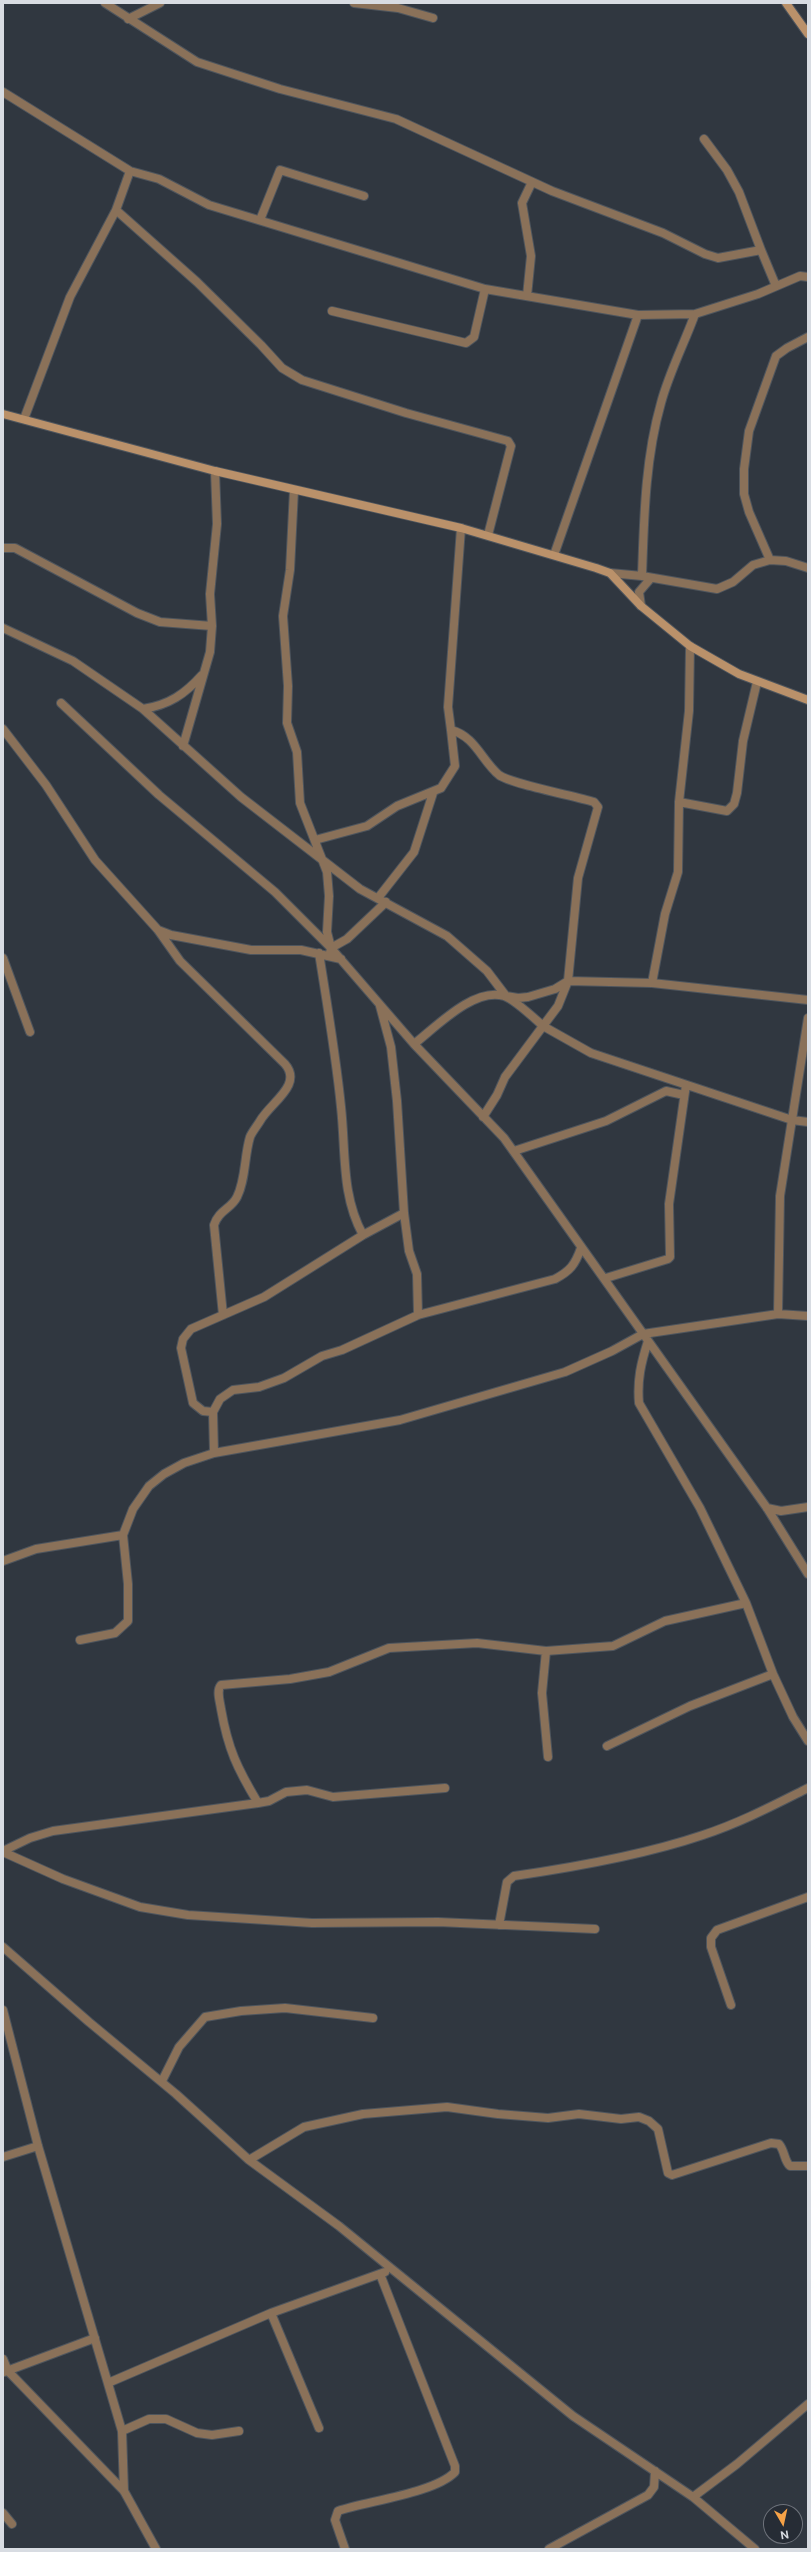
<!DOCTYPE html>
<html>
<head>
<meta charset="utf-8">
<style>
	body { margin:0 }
	#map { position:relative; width:811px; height:2552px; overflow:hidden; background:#303740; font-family:"Public Sans",sans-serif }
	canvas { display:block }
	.frame { position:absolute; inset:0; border:4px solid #d8dce2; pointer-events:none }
	.north { position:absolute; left:763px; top:2504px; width:40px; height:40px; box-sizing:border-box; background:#262c35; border:1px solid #6d727a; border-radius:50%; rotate:171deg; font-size:11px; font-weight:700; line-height:16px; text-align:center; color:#d8dce2 }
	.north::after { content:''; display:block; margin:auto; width:14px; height:18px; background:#f6a247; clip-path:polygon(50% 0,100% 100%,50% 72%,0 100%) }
</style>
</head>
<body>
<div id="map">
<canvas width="811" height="2552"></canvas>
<div class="frame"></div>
<div class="north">N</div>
</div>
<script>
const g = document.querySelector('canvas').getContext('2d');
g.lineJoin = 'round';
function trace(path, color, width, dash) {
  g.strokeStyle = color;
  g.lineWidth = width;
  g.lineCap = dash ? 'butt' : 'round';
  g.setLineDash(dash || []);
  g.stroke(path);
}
const street = new Path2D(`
	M 105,3 L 197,62 L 280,89 L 396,119 L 552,191 L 663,233 L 705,254 L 718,258 L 761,250 L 776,286
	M 354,3 L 398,8 L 433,18
	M 128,19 L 160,3
	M 3,92 L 130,171 L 159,179 L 209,205 L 485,289 L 638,315 L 695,314
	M 704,139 L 727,170 L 739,192 L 761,250
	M 116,210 L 197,282 L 261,345 L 282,368 L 302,380 L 406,413 L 508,441 L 511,446 L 488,535
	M 260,220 L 280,170 L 364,196
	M 527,296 L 531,256 L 522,203 L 532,182
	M 332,311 L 466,343 L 474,337 L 485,289
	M 24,419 L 70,297 L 116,210 L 130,171
	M 3,548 L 15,548 L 137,613 L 160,622 L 212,626
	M 554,555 L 638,315
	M 770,560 L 749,512 L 744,494 L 744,469 L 749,431 L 776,356 L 787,348 L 808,337
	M 610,573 L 642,576 L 717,589 L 733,582 L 753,565 L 770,560 L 786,561 L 808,568
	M 642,576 C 644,519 645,459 661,403 C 669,373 684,344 695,314 L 758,294 L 800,276 L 808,277
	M 641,606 L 639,592 L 651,578
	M 3,628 L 73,661 L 143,709 L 241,797 L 360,889 L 447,936 L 487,971 L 506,996 L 518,998 L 528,997 L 555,989 L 568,981 L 652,983 L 808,1000
	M 61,703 L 159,795 L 275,892 L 331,948 L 327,932 L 329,896 L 327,872 L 300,803 L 297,752 L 287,723 L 288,686 L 283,616 L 290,570 L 294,490
	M 143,709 C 169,705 185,694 202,675
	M 3,729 L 46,785 L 95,860 L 158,930 L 171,935 L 251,950 L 301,950 L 341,959
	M 183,746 L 210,652 L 212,626 L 210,594 L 217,524 L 215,471
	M 679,802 L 727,811 L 734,804 L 737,793 L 743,741 L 757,682
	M 315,840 L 367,826 L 397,806 L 441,788 L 455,766 L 451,730
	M 378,898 L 414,852 L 433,793
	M 158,930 L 180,961 L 285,1064 C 303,1085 271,1102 260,1121 C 257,1126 252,1132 250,1137 C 244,1157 246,1179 237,1197 C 231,1209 219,1210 214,1225 L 223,1315
	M 331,948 L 414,1044 L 504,1138 L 767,1508 L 808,1574
	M 319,953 C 327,1004 336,1056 341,1107 C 346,1152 341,1195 363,1235
	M 330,953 L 331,948 L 347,939 L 386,902
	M 3,958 L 30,1032
	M 652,983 L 665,914 L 678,872 L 679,802 L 689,711 L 690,646
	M 380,1006 L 391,1047 L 397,1101 L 404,1213 L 409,1251 L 417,1274 L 418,1315
	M 414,1044 C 436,1027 474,987 504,996 C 514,999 534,1018 543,1026 L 558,1006 L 568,981 L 578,878 L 598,807 L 594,802 C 575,796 511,784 499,775 C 482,761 475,736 451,730 L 448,707 L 461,528
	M 483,1117 L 497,1095 L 505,1077 L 543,1026 L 591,1053 L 792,1120 L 808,1122
	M 514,1151 L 606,1121 L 666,1091 L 684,1095
	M 606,1278 L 668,1259 L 670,1257 L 669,1204 L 686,1085
	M 778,1314 L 780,1196 L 808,1018
	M 648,1341 C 641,1363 637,1380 639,1403 L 700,1508 L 746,1603 L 773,1674 L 793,1717 L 808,1741
	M 213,1412 L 203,1411 L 193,1403 L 181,1348 L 183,1339 L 191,1329 L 264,1297 L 363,1235 L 404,1213
	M 214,1453 L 213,1412 L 220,1399 L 233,1390 L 259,1387 L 284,1378 L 322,1356 L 342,1350 L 418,1315 L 555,1279 C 570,1271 575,1265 581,1248
	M 767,1508 L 781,1511 L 808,1507
	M 3,1561 L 36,1549 L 123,1535
	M 80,1640 L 115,1633 L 128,1621 L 128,1584 L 123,1535 L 133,1509 L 149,1486 L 164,1474 L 184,1463 L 214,1453 L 400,1420 L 565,1372 L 612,1351 L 643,1334 L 778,1314 L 808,1316
	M 546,1651 L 542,1693 L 548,1757
	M 607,1746 L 690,1706 L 773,1674
	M 258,1803 C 237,1768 228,1749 221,1709 C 220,1701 216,1691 221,1685 L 290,1679 L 329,1672 L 389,1648 L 477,1643 L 546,1651 L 613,1646 L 665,1621 L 746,1603
	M 3,1851 L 30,1838 L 53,1831 L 258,1803 L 269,1801 L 286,1792 L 307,1790 L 333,1797 L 445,1788
	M 3,1852 L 63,1879 L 140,1907 L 188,1915 L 312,1923 L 438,1922 L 595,1929
	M 499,1925 L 507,1882 L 514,1876 C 576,1867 644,1855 703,1835 C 740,1823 774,1805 808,1788
	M 3,1947 L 89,2022 L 176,2094 L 249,2160 L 339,2226 L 573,2416 L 693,2497 L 755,2549
	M 731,2005 L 711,1947 L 711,1938 L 717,1930 L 808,1897
	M 3,2010 L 38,2146 L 122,2431 L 124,2491
	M 162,2081 L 179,2047 L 205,2017 L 241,2011 L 285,2008 L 373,2018
	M 3,2157 L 38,2146
	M 249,2160 L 304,2127 L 363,2114 L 447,2107 L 498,2114 L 548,2118 L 579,2114 L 621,2119 L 639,2117 L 649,2121 L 658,2129 L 668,2173 L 672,2175 L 771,2143 L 779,2144 C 785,2151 784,2161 790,2166 L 808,2166
	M 271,2313 L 319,2428
	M 3,2359 L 8,2371 L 124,2491 L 156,2549
	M 4,2372 L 95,2338
	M 108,2383 L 271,2313 L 385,2272
	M 122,2431 L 149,2419 L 166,2419 L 197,2433 L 212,2435 L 239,2431
	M 693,2497 L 737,2464 L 808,2404
	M 3,2513 L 12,2524
	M 345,2549 L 335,2520 L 338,2511 C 368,2501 435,2493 455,2472 L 455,2466 L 380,2274
	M 549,2549 L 648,2495 L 654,2487 L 655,2471`);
const secondary = new Path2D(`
	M 786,3 L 808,34
	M 3,414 L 215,471 L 461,528 L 596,568 L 610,573 L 641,606 L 690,646 L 739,674 L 808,700`);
trace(street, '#4e555d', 10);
trace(secondary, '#4e555d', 10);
trace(street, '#8a7159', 8);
trace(secondary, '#ba916a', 8);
</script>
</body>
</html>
